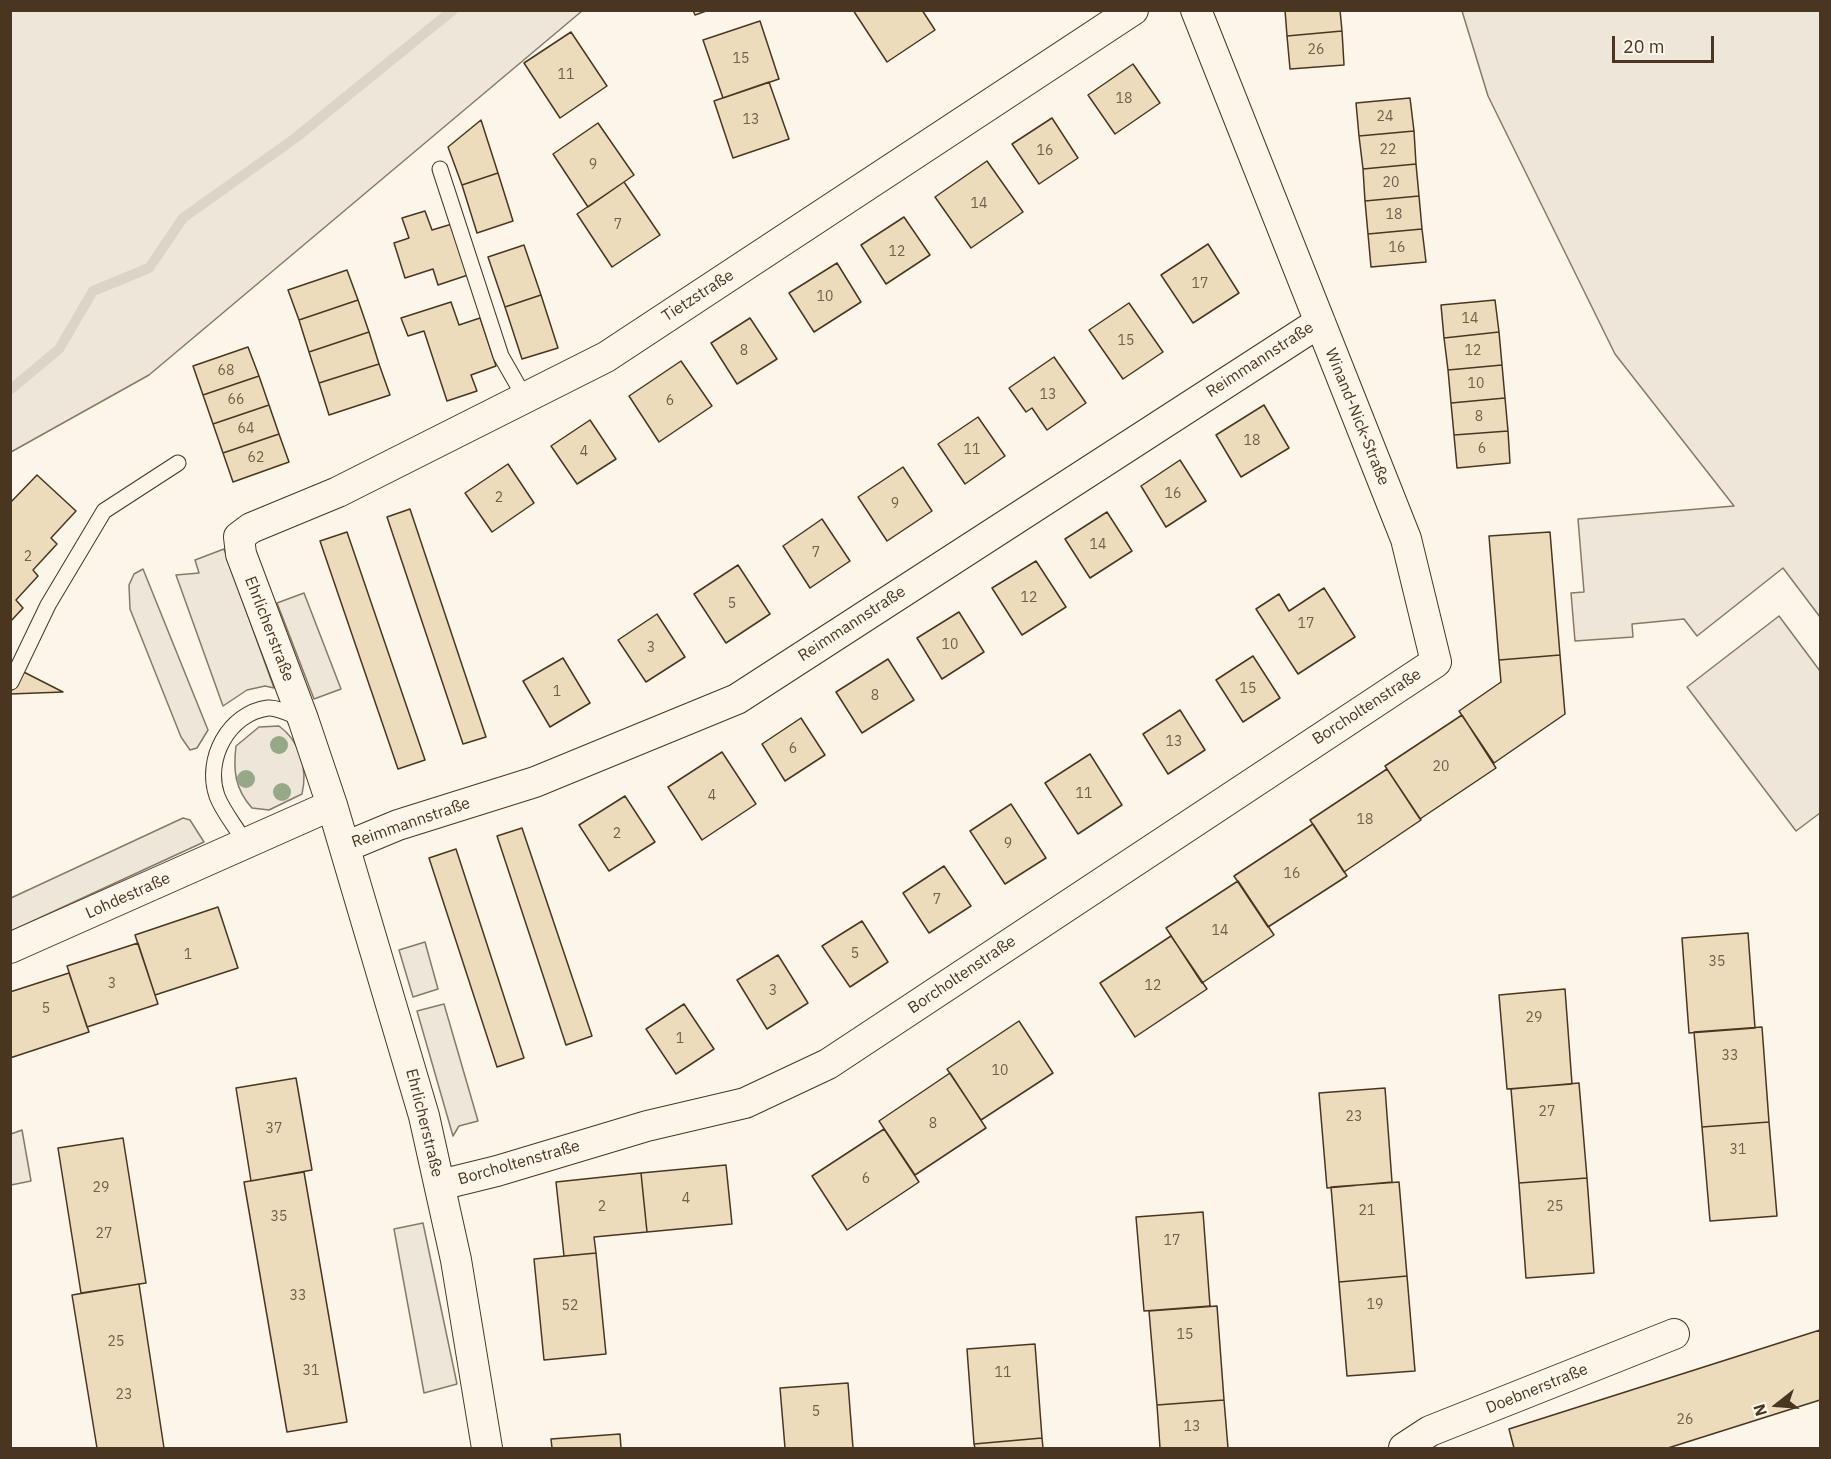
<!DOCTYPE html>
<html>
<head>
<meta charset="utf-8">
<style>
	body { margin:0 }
	#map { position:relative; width:1831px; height:1459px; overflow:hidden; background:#fbf6e9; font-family:"IBM Plex Sans",sans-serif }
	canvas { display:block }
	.frame { position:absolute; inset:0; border:12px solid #4a3520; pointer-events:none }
	.north { position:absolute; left:1747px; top:1375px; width:60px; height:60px; -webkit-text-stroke:4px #fbf6e9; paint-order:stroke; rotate:253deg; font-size:16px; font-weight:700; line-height:24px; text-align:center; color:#4a3520 }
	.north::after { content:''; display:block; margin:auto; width:21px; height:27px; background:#4a3520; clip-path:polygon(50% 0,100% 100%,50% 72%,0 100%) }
	.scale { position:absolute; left:1612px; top:36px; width:102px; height:27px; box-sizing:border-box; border:3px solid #4a3520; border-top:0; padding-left:8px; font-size:18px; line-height:21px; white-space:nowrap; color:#4a3520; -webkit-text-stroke:4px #fbf6e9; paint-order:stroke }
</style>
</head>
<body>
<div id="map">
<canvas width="1831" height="1459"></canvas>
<div class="frame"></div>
<div class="north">N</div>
<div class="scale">20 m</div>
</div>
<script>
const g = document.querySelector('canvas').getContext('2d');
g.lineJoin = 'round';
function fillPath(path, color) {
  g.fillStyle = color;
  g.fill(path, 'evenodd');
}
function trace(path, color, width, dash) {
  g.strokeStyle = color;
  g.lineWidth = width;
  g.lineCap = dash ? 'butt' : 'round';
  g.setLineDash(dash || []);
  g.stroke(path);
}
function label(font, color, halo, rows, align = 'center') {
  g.font = font + ' "IBM Plex Sans",sans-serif';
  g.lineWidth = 4.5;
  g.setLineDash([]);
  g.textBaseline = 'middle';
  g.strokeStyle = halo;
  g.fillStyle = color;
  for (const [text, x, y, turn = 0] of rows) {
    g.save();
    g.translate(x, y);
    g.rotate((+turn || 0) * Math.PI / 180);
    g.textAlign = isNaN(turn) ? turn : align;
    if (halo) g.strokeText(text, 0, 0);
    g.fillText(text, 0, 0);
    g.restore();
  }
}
const green = new Path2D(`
	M 11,10 L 582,10 L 582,11 L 149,375 L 11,452 Z
	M 1462,11 L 1820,11 L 1820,617 L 1783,568 L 1697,636 L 1684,619 L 1632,624 L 1633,637 L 1575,641 L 1571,593 L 1584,592 L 1578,519 L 1734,506 L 1615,354 L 1488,96 Z
	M 1779,616 L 1820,671 L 1820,813 L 1796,831 L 1687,687 Z
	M 279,726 C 300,741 308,769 302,794 L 269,810 L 252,808 C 235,789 233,771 236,746 L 259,727 Z
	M 22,1130 L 31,1181 L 11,1185 L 11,1134 Z`);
const parking = new Path2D(`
	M 224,549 L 274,688 L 265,686 L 247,690 L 223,706 L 176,575 L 199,573 L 195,560 Z
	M 143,569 L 208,730 L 197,748 L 190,750 L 181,737 L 130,609 L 129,585 L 134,574 Z
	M 304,593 L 341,689 L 314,699 L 277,603 Z
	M 183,818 L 190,820 L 204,842 L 11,931 L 11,898 Z
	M 425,942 L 438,989 L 413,997 L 399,950 Z
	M 444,1004 L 478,1121 L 459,1126 L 453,1136 L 417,1011 Z
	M 423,1223 L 457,1384 L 424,1393 L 394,1229 Z`);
const stream = new Path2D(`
	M 10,390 L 59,349 L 93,291 L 149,268 L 183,218 L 294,139 L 453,10`);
const building = new Path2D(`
	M 693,10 L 709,10 L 695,15 Z
	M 853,10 L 922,10 L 935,30 L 887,62 Z
	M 1285,10 L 1340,10 L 1342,31 L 1287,36 Z
	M 760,21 L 779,79 L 723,98 L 703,40 Z
	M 1342,31 L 1344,65 L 1290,69 L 1287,36 Z
	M 571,32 L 607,86 L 560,118 L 524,63 Z
	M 1133,64 L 1160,103 L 1115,134 L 1088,95 Z
	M 769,82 L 789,139 L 733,158 L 714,101 Z
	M 1410,98 L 1414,131 L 1359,136 L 1356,103 Z
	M 1052,118 L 1078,158 L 1039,184 L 1012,144 Z
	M 481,120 L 498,173 L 462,185 L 448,147 Z
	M 598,123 L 634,175 L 588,207 L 553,154 Z
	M 1414,131 L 1416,164 L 1363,169 L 1359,136 Z
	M 987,161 L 1023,212 L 971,248 L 935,197 Z
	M 1416,164 L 1419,196 L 1365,201 L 1363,169 Z
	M 498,173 L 513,221 L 477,233 L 462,185 Z
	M 624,182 L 660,235 L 612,267 L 577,214 Z
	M 1419,196 L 1422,229 L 1368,234 L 1365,201 Z
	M 425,211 L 432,230 L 452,224 L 468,275 L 438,285 L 433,269 L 405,278 L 394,243 L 409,238 L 402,218 Z
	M 904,217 L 930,255 L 886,284 L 861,245 Z
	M 1422,229 L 1426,262 L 1371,267 L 1368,234 Z
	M 1208,244 L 1239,293 L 1193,323 L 1161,275 Z
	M 524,245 L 541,295 L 505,307 L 488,257 Z
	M 837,263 L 861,302 L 814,332 L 789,293 Z
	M 347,270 L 358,300 L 299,320 L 288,290 Z
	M 541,295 L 558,348 L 522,359 L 505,307 Z
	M 358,300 L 369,332 L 309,352 L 299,320 Z
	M 1495,300 L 1499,332 L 1444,338 L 1441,305 Z
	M 451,302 L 459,325 L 480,318 L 496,366 L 471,375 L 477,391 L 447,401 L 424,331 L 408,336 L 401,318 Z
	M 1129,303 L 1163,352 L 1123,379 L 1089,330 Z
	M 750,318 L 777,359 L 737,384 L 711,343 Z
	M 369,332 L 379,364 L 319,383 L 309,352 Z
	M 1499,332 L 1502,365 L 1448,370 L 1444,338 Z
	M 248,347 L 259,376 L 203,395 L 193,366 Z
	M 1054,357 L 1086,403 L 1047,430 L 1032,408 L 1026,412 L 1009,388 Z
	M 681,361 L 712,406 L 659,442 L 629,396 Z
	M 379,364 L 390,395 L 329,415 L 319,383 Z
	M 1502,365 L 1505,398 L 1451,403 L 1448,370 Z
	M 259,376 L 269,405 L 213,424 L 203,395 Z
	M 1505,398 L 1508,431 L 1454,435 L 1451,403 Z
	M 269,405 L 279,434 L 223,453 L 213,424 Z
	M 1264,405 L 1289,448 L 1241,477 L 1216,435 Z
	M 978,417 L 1005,456 L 965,484 L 938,444 Z
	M 590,420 L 616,459 L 577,484 L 551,446 Z
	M 1508,431 L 1510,463 L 1457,468 L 1454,435 Z
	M 279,434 L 289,462 L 233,482 L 223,453 Z
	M 1180,460 L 1206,501 L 1166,527 L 1141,486 Z
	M 508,464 L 534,503 L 492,532 L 465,493 Z
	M 903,467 L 932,511 L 887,541 L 858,497 Z
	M 37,475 L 76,511 L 51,538 L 57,544 L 33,570 L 38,576 L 16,600 L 23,608 L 10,622 L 10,503 Z
	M 410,509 L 486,737 L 463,744 L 387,517 Z
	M 1107,512 L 1132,551 L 1090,578 L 1065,539 Z
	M 822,519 L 850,561 L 810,588 L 783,546 Z
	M 347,532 L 425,760 L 398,769 L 320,541 Z
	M 1550,532 L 1560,655 L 1499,660 L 1489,536 Z
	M 1036,561 L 1066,607 L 1022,635 L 992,588 Z
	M 738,565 L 770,614 L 726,643 L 694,594 Z
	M 1324,588 L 1355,637 L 1298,674 L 1256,609 L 1279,594 L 1289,611 Z
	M 959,612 L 984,652 L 942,679 L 917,638 Z
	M 657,614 L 685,657 L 646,682 L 618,640 Z
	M 1560,655 L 1565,714 L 1494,763 L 1459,711 L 1501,682 L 1499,660 Z
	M 1253,656 L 1280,698 L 1243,722 L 1216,680 Z
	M 563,658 L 590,703 L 550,727 L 523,681 Z
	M 888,659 L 914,700 L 862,733 L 836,692 Z
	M 10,665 L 63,692 L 10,694 Z
	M 1180,710 L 1205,750 L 1168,774 L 1143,734 Z
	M 1462,715 L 1496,768 L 1420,819 L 1385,766 Z
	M 801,718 L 825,755 L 785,781 L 762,744 Z
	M 722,752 L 756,804 L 702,840 L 668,787 Z
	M 1090,754 L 1122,805 L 1078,834 L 1045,783 Z
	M 1387,769 L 1421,820 L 1344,872 L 1310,820 Z
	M 625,796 L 655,842 L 609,871 L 579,825 Z
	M 1011,804 L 1046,858 L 1005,884 L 970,831 Z
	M 1313,824 L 1347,876 L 1268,927 L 1234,876 Z
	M 522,828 L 592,1036 L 566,1045 L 497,836 Z
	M 456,849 L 524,1058 L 497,1067 L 429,858 Z
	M 944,866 L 971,906 L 929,933 L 903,893 Z
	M 1238,881 L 1274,935 L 1202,983 L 1166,928 Z
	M 218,907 L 238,968 L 155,995 L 135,935 Z
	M 862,921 L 888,962 L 850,987 L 822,946 Z
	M 1748,933 L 1755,1028 L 1689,1033 L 1682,938 Z
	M 1171,936 L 1207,989 L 1135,1037 L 1100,983 Z
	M 138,943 L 158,1004 L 87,1027 L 67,966 Z
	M 778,955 L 808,1003 L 767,1029 L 737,980 Z
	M 69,973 L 89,1032 L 10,1058 L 10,992 Z
	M 1565,989 L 1572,1084 L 1507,1089 L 1499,995 Z
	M 684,1004 L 714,1049 L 676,1074 L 646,1029 Z
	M 1019,1021 L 1053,1073 L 981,1120 L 947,1069 Z
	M 1762,1027 L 1769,1122 L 1702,1127 L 1694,1032 Z
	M 950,1073 L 986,1128 L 915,1175 L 879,1121 Z
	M 296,1078 L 312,1170 L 251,1181 L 236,1088 Z
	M 1579,1083 L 1587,1178 L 1519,1183 L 1511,1089 Z
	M 1385,1088 L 1392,1182 L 1327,1188 L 1319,1093 Z
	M 1769,1122 L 1777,1216 L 1710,1221 L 1702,1127 Z
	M 884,1129 L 919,1182 L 847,1230 L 812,1176 Z
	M 123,1138 L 146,1283 L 81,1293 L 58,1148 Z
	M 726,1165 L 732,1224 L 647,1232 L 641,1173 Z
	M 304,1172 L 347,1422 L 287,1432 L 244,1182 Z
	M 641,1173 L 647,1232 L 594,1237 L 596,1253 L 564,1256 L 556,1182 Z
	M 1587,1178 L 1594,1273 L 1526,1278 L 1519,1183 Z
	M 1399,1182 L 1407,1276 L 1339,1282 L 1331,1187 Z
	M 1203,1212 L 1210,1306 L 1144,1311 L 1136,1217 Z
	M 596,1253 L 606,1354 L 544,1360 L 534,1259 Z
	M 1407,1276 L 1415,1371 L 1347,1376 L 1339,1282 Z
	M 139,1284 L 164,1448 L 97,1448 L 72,1295 Z
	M 1217,1306 L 1224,1400 L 1157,1405 L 1149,1311 Z
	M 1820,1330 L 1820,1400 L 1668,1448 L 1514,1448 L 1509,1429 Z
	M 1035,1344 L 1042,1438 L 974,1444 L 967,1349 Z
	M 848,1383 L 853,1448 L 785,1448 L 780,1388 Z
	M 1224,1400 L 1228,1448 L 1160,1448 L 1157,1405 Z
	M 620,1434 L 621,1448 L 552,1448 L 551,1439 Z
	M 1042,1438 L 1043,1448 L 975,1448 L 974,1444 Z`);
const service = new Path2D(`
	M 440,169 L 501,356 L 525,398
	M 11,682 L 48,605 L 104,511 L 178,463
	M 245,843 C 237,828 223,812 217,796 C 204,759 229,713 268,708 C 278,707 294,716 303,719`);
const minor = new Path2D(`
	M 345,847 L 398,825 L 535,782 L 737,699 L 1320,322
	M 10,948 L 332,805
	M 440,1185 L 497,1171 L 647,1126 L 745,1103 L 828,1064 L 1436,662 L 1406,539 L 1196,10
	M 487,1448 L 456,1260 L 424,1116 L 332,805 L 303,719 L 241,554 L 239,537 L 251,528 L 338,492 L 606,357 L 1133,10
	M 1404,1448 L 1430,1431 L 1674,1334`);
const trees = [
	[279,745],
	[246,779],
	[282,792]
];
const numberNames = [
	["26",1316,50],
	["15",741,59],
	["11",566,75],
	["18",1124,99],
	["24",1385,117],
	["13",751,120],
	["22",1388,150],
	["16",1045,151],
	["9",593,165],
	["20",1391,183],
	["14",979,204],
	["18",1394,215],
	["7",618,225],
	["16",1397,248],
	["12",897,252],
	["17",1200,284],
	["10",825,297],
	["14",1470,319],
	["15",1126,341],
	["8",744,351],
	["12",1473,351],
	["68",226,371],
	["10",1476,384],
	["13",1048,395],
	["66",236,400],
	["6",670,401],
	["8",1479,417],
	["64",246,429],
	["18",1252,441],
	["6",1482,449],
	["11",972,450],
	["4",584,452],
	["62",256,458],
	["16",1173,494],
	["2",499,498],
	["9",895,504],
	["14",1098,545],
	["7",816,553],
	["2",28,557],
	["12",1029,598],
	["5",732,604],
	["17",1306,624],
	["10",950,645],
	["3",651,648],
	["15",1248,689],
	["1",557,692],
	["8",875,696],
	["13",1174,742],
	["6",793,749],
	["20",1441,767],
	["11",1084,794],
	["4",712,796],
	["18",1365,820],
	["2",617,834],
	["9",1008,844],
	["16",1292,874],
	["7",937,900],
	["14",1220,931],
	["5",855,954],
	["1",188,955],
	["35",1717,962],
	["3",112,984],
	["12",1153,986],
	["3",773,991],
	["5",46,1009],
	["29",1534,1018],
	["1",680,1039],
	["33",1730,1056],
	["10",1000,1071],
	["27",1547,1112],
	["23",1354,1117],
	["8",933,1124],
	["37",274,1129],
	["31",1738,1150],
	["6",866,1179],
	["29",101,1188],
	["4",686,1199],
	["2",602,1207],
	["25",1555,1207],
	["21",1367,1211],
	["35",279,1217],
	["27",104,1234],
	["17",1172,1241],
	["33",298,1296],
	["19",1375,1305],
	["52",570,1306],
	["15",1185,1335],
	["25",116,1342],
	["31",311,1371],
	["11",1003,1373],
	["23",124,1395],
	["5",816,1412],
	["26",1685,1420],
	["13",1192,1427]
];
const streetNames = [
	["Tietzstraße",698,296,-33],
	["Reimmannstraße",1260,360,-33],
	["Winand-Nick-Straße",1357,417,68],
	["Reimmannstraße",852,624,-33],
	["Ehrlicherstraße",269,629,69],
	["Borcholtenstraße",1367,707,-33],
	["Reimmannstraße",411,823,-19],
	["Lohdestraße",128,896,-24],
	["Borcholtenstraße",962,975,-34],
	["Ehrlicherstraße",424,1123,76],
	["Borcholtenstraße",519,1163,-16],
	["Doebnerstraße",1537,1389,-22]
];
fillPath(green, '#ede6d9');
trace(green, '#887966', 1.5);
fillPath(parking, '#ede7d9');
trace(parking, '#887966', 1.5);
trace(stream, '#dcd4c6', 10);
fillPath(building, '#ecdcbc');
trace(building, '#4a3520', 1.5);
trace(service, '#4a3520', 17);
trace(minor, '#4a3520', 32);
trace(service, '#fbf6e9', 15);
trace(minor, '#fbf6e9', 30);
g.fillStyle = '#96a887';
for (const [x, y] of trees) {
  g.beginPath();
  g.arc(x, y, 9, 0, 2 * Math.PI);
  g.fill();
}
label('14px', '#725f47', null, numberNames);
label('16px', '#4a3520', '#fbf6e9', streetNames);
</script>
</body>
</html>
